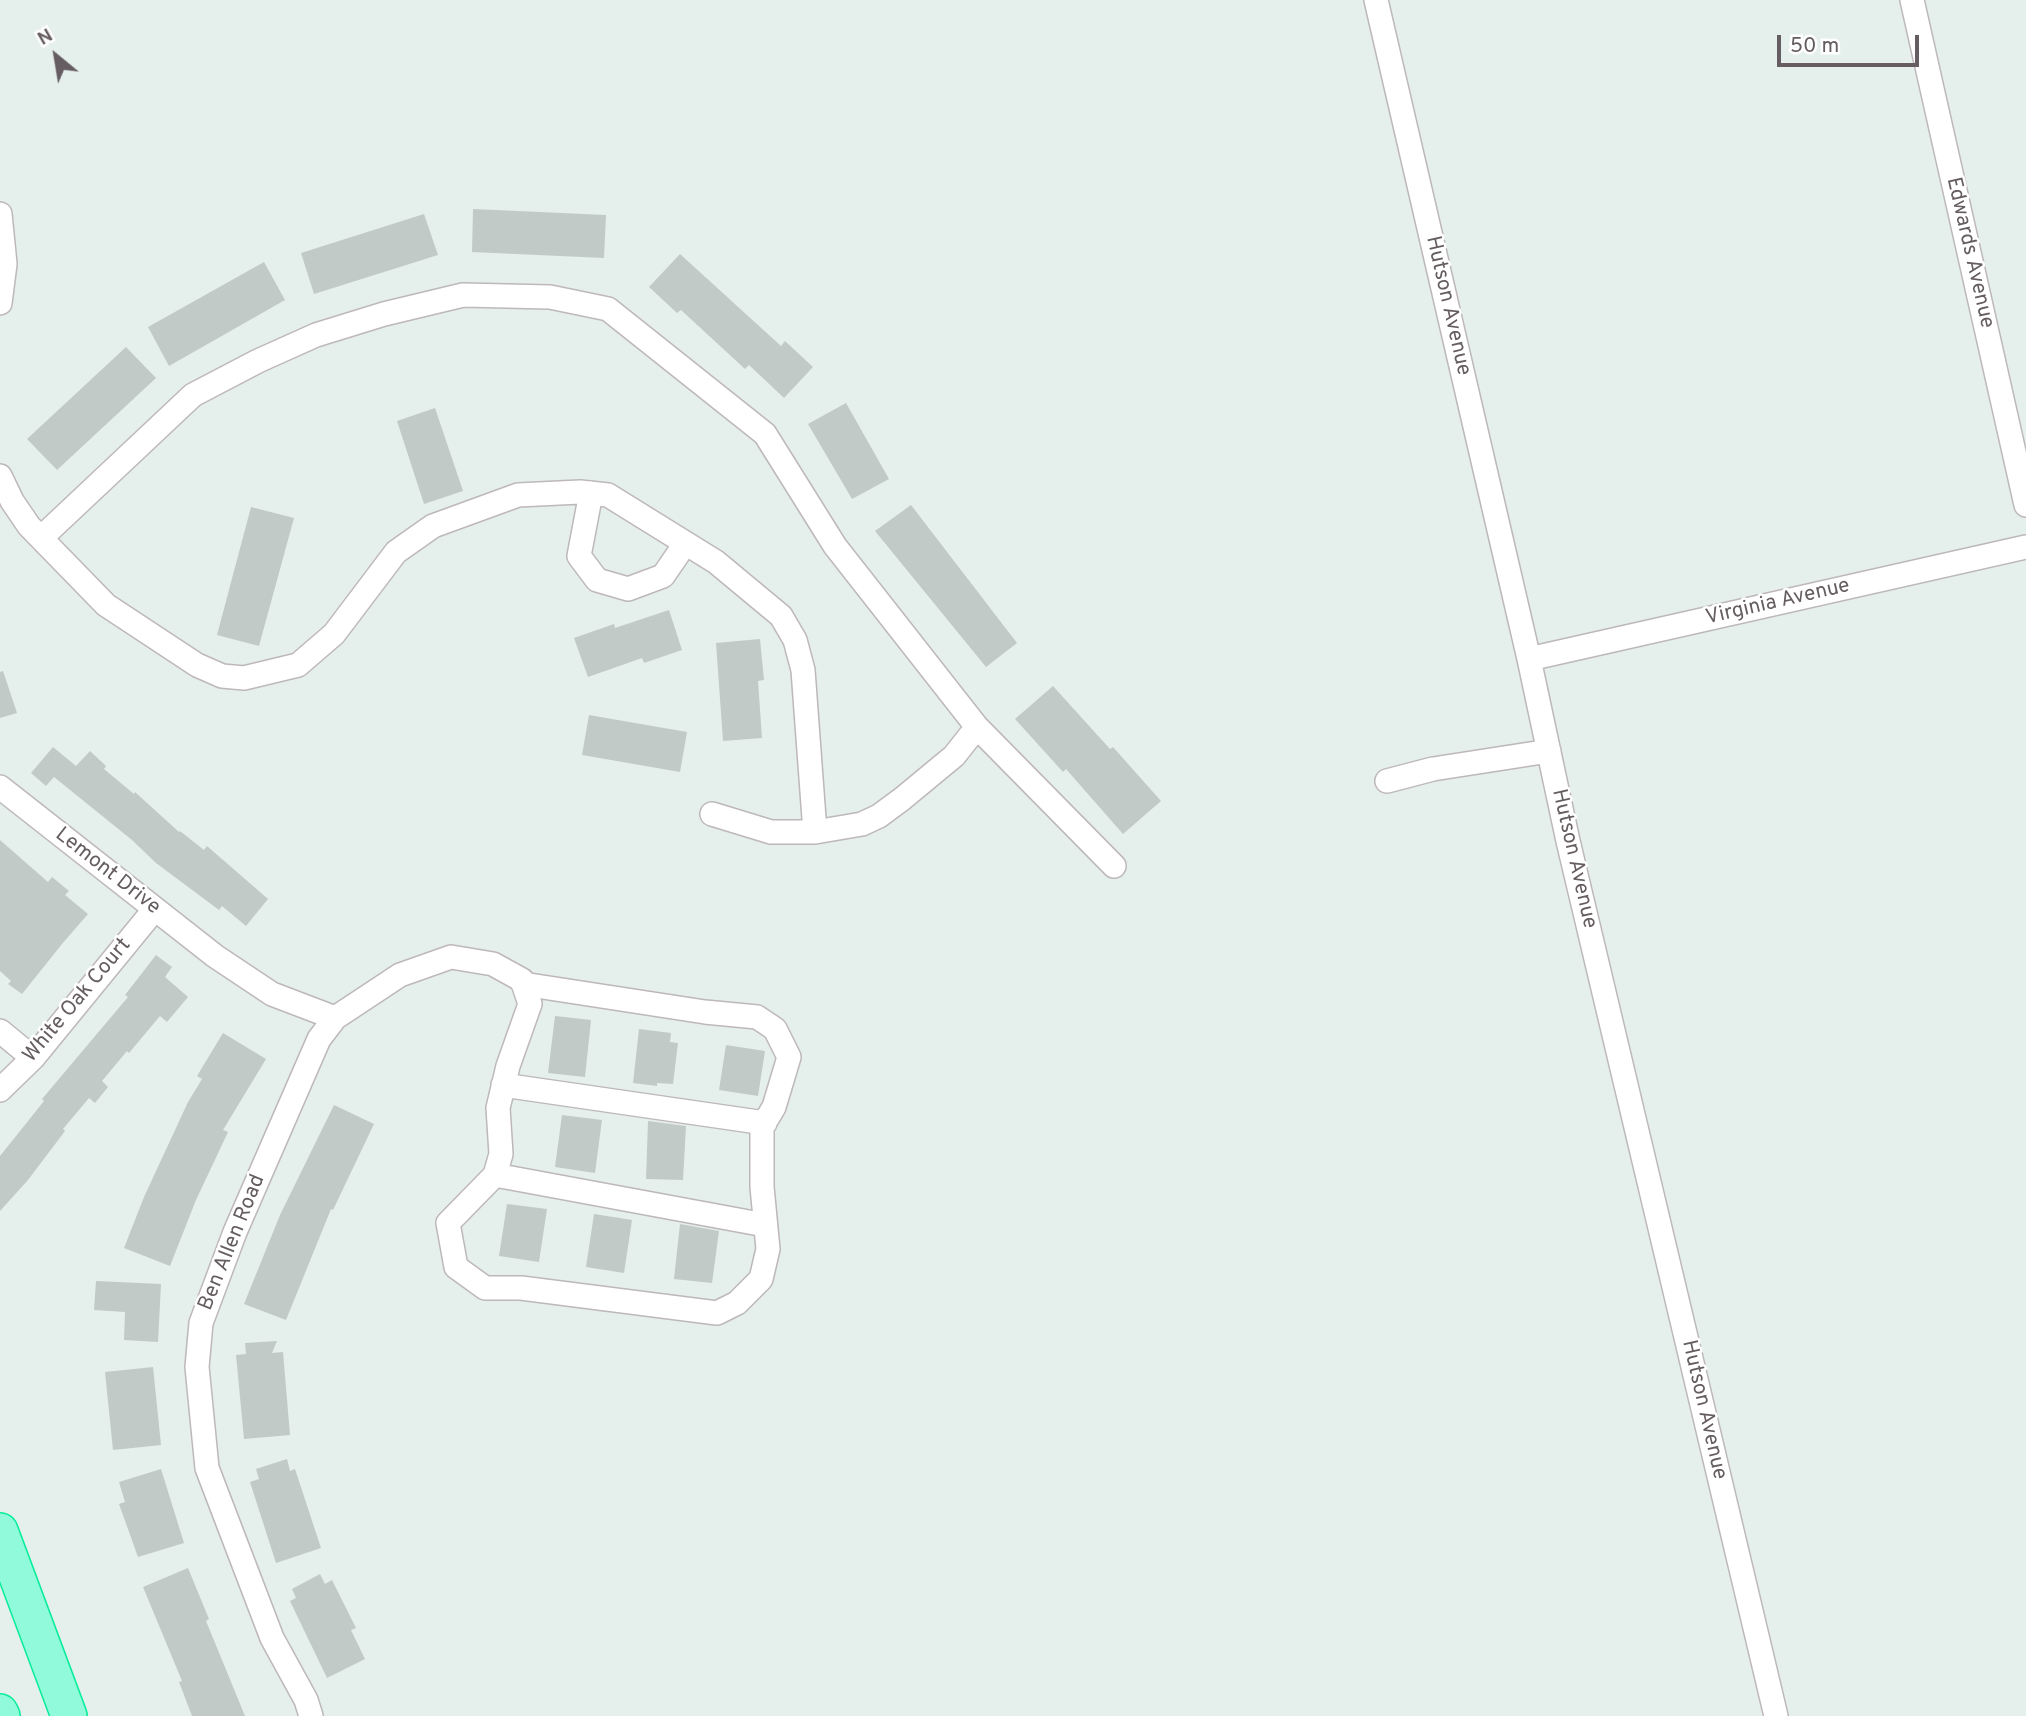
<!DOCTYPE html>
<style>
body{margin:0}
#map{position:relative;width:2026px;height:1716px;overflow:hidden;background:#e5efec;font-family:Overpass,sans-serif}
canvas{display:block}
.north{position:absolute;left:21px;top:21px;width:70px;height:70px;-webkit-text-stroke:5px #fff;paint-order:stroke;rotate:330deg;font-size:19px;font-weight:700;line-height:28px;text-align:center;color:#655d61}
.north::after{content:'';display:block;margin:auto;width:24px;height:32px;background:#655d61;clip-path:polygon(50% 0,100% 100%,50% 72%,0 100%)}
.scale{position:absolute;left:1777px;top:35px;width:142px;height:32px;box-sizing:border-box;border:4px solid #655d61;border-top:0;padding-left:9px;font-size:21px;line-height:24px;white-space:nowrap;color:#655d61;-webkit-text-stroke:5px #fff;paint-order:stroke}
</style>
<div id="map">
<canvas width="2026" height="1716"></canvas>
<div class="north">N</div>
<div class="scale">50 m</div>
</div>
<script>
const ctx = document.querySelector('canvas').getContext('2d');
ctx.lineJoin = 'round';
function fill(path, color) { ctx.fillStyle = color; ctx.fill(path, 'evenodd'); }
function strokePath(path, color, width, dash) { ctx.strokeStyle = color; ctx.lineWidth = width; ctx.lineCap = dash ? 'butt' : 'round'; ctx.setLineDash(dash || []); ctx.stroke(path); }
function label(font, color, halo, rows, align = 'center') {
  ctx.font = font + ' Overpass,sans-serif'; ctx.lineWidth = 5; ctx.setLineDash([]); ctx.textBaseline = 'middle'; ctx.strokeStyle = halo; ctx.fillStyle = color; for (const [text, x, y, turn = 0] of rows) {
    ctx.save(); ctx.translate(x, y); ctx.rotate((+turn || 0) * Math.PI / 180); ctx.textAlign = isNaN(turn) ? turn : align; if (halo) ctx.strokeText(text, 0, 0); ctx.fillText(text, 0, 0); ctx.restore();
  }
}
fill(new Path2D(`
 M473,209l133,6 -2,43 -132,-6z
 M424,214l14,41 -124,39 -13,-41z
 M680,254l101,92 4,-5 28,26 -29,31 -35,-33 -4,4 -64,-59 -4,3 -28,-26z
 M264,262l21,38 -116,66 -21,-39z
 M126,347l30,31 -99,92 -30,-31z
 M846,403l43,76 -37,20 -44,-75z
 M435,408l28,83 -39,13 -27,-83z
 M911,505l106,138 -31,24 -111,-136z
 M251,507l43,11 -35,128 -42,-11z
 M669,610l13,40 -38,13 -2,-5 -54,19 -14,-39 40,-14 1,4z
 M760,639l4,41 -6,1 4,57 -39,3 -7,-98z
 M3,671l14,42 -17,5v-46z
 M1053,686l57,63 3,-2 48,54 -38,33 -57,-65 -3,3 -48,-53z
 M589,715l98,17 -7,40 -98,-17z
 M53,747l23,19 14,-15 16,15 -2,3 30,25 1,-2 44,40 1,-1 24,19 3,-4 61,53 -22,27 -24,-20 -3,4 -63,-47 -24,-23 -78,-63 -8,9 -15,-13z
 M0,840l48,42 4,-5 17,14 -4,4 23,19 -26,30 -40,50 -14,-10 3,-3 -11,-10z
 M156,955l16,12 -7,10 23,20 -21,25 -7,-6 -31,37 -2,-2 -25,30 6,6 -13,16 -6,-5 -26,31 2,2 -37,49 -28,31v-55l44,-55 -2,-2 86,-102 -3,-2z
 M555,1016l36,4 -6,57 -37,-4z
 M639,1029l32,4 -1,9 8,1 -5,41 -16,-1v3l-24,-3z
 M223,1033l43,26 -43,71 5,2 -32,68 -26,66 -46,-18 20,-51 44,-95 14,-23 -5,-3z
 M726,1045l39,6 -7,45 -39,-6z
 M334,1105l40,19 -41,86 -2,-1 -45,111 -42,-16 36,-89z
 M562,1115l40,5 -7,53 -40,-6z
 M648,1121l38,5 -3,54 -37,-1z
 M507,1204l40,5 -8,53 -40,-6z
 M594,1214l38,6 -8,53 -38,-6z
 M680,1224l39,7 -7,52 -38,-4z
 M96,1281l65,3 -3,58 -34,-2 1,-28 -31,-2z
 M277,1341l-5,12 11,-1 7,83 -46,4 -8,-84 10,-1 -1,-11z
 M153,1367l8,78 -48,5 -8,-78z
 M287,1459l3,12 5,-2 26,79 -45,15 -26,-81 9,-3 -3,-10z
 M161,1469l23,74 -46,14 -19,-53 6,-2 -6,-20z
 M188,1568l21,51 -3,2 39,95h-53l-13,-34 3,-1 -39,-94z
 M320,1574l5,10 7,-4 24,48 -5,2 14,29 -38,19 -37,-77 6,-3 -4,-9z`), '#c1cac7');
const minor = new Path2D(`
 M1376,0l153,659 39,182 208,875
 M1912,0l114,505
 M0,214l5,50 -5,39
 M0,476l12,25 17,25 77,79 91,60 25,11 22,2 54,-13 36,-31 62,-82 37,-26 85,-31 62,-3 28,3 108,67 65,54 14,24 8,30 12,162
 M591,493l-12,63 18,24 31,9 35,-13 22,-32
 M41,538l152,-143 65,-34 58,-26 68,-21 79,-19 87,2 58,12 157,125 70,112 142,181 137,139
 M1529,659l497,-112
 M1387,781l46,-12 116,-18
 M0,787l215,169 57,38 63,24
 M712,814l59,18h44l47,-8 17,-8 23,-17 52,-43 23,-29
 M0,1031l33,27
 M503,1085l262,38
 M0,1090l33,-32 121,-148
 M495,1175l270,50
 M311,1716l-5,-16 -34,-62 -65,-170 -10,-101 4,-44 34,-91 84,-193 16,-21 65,-43 51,-18 42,7 29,16 8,24 -22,62 -10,42 3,46 -6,21 -47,48 8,44 29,21h36l196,25 20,-10 24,-24 7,-30 -6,-62v-60l12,-20 15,-50 -14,-28 -18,-12 -52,-5 -182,-28`);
const highway = new Path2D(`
 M0,1531l69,185
 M0,1712l2,4`);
strokePath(minor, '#beb7bb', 26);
strokePath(highway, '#06ed99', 38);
strokePath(minor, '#fff', 23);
strokePath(highway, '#91fada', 35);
label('21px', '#655d61', '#fff', [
 ["Edwards Avenue",1969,253,77],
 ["Hutson Avenue",1447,306,77],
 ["Virginia Avenue",1778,603,-13],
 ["Hutson Avenue",1573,859,77],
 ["Lemont Drive",107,872,38],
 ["White Oak Court",78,1001,-50],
 ["Ben Allen Road",233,1243,-68],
 ["Hutson Avenue",1703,1410,77]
]);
</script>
